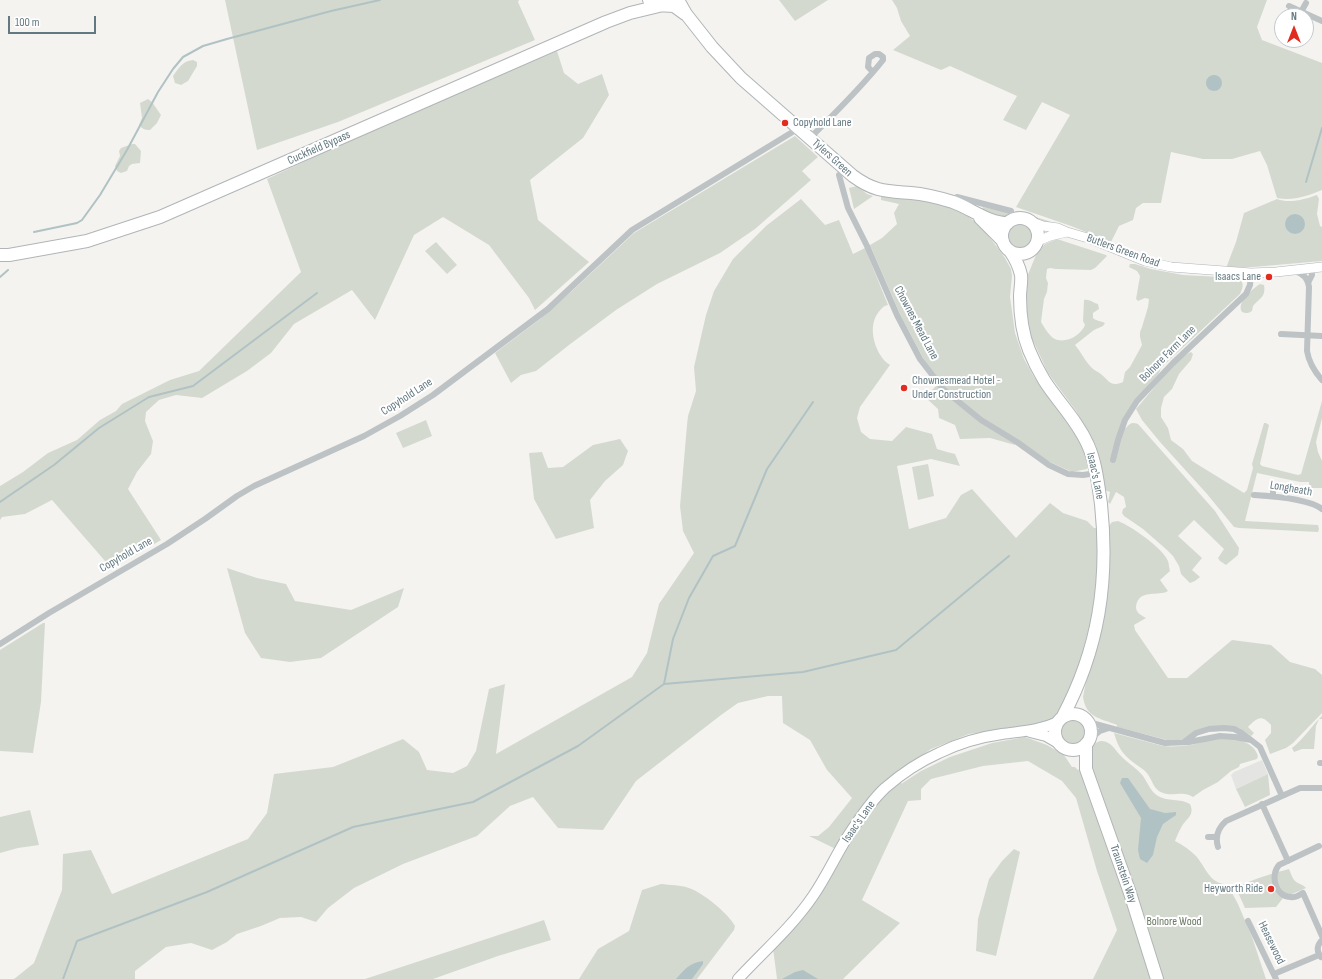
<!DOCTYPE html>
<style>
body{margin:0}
#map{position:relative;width:1322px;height:979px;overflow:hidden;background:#f4f3f0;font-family:"Sofia Sans Condensed",sans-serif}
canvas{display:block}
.north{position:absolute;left:1274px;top:8px;width:40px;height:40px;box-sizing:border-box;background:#fff;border:1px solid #c1c9cd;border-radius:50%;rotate:0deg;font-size:11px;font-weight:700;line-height:16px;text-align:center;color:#637981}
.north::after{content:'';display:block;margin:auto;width:14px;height:18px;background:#e32c20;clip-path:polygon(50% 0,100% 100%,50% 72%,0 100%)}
.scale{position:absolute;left:8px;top:16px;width:88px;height:18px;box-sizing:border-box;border:2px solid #637981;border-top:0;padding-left:5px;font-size:12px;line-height:14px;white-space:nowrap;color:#637981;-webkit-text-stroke:3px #fff;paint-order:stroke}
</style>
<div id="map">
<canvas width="1322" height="979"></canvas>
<div class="north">N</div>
<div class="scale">100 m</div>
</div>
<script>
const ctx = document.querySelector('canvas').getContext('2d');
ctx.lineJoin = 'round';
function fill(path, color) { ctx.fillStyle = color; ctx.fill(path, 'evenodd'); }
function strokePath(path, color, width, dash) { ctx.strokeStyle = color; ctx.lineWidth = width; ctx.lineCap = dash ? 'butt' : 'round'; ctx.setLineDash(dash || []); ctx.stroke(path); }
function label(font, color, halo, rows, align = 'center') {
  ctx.font = font + ' "Sofia Sans Condensed",sans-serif'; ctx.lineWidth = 4; ctx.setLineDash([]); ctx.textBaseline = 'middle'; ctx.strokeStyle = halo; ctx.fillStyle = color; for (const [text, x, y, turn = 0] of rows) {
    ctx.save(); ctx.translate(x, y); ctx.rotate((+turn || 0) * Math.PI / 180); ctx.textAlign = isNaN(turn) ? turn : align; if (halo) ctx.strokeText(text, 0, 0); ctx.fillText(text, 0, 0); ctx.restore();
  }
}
fill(new Path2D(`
 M1262,760l6,14 -32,15 -5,-14 3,-3z`), '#e4e5e3');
fill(new Path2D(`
 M225,0h294l-1,2 17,38 -197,82 -81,28z
 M779,0h49l-33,21z
 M892,0h375l-10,27 5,13 60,23v127c-15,6 -28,11 -45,8l-10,-33 -7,-14 -28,8h-29l-32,-7 -10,51h-18l-7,5 -3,12 -14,6 -8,16 -40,-16 -55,-19 54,-92 -28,-13 -16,28 -23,-10 14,-24 -67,-30 -9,4 -48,-20 17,-14 -9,-15 -4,-13z
 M557,51l7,22 14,11 24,-10 7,21 -26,43 -53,42 8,40 51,42 -54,48 -6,-12 -40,-53 -46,-28 -29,18 -39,85 -23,-30 -58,34 -23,29 -24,18 -45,27 -26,-3 -17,5 -13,12 -1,9 8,20 -2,13 -14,18 -9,17 33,51 -49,29 -60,-69 -27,14 -23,3 -2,3v-34l23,-14 25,-19 29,-13 23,-20 16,-9 6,-7 48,-24 29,-9 102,-99 -34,-93 81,-38z
 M193,60l4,2v4l-9,15 -7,4 -6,-2 -2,-7c6,-8 9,-15 20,-16z
 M148,99l4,3 9,13 -4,8 -7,7c-5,0 -8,-1 -11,-5l3,-7 -2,-15z
 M795,136l23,21 -16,14 9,9 -56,49 -35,24 -63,31 -41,26 -47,35 -33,26 -15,4 -10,8 -16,-30 45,-34 32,-28 62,-58z
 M132,144h3l6,7 -1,12 -8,1 -3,2 -2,5 -6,2 -4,-2 -2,-5 5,-10 -1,-5 2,-3z
 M857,186l10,8 6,2 -19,13 -5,-21z
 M1317,195l2,4 -2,15 3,12 2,1v34l-69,6 -27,1 10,-26 8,-29 33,-14c13,5 28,0 40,-4z
 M881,196l34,1 41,12 14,9 12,10 12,15 11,15 6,11 1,7 -2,21 2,14 3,22 9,26 10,18 18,24 19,22 12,24 7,18 -3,4 -15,3 -24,-11 -31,-22 -2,6 -25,-7 -30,1 -5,-14 -16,-7 -1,-9 -13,-12 15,-15 -17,-24 -23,-44 -30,-69 12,-7 15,-14 -3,-11 5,-9 -18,-4z
 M801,199l24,26 14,-5 14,34 12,-6 23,57c-5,1 -7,4 -10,8 -9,12 -5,31 3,43 2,4 6,7 9,9l-30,42 -3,11 4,14 9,7 22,2 14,-14 26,7 5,15 10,3 8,2 5,12 -29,-7 -34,7 12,63 37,-11 15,-23 11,-6 44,49 34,-35 13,10 24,8 7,7h3l1,38 -1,20 -5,29 -11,44 -20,51 -13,13 -79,11 -38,15 -25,18 -5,17 20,-13 29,-14 42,-14 33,-6 22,8 17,10 8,12h3l3,3 12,-4c1,-10 -1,-23 11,-25 4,0 6,1 9,3 4,3 7,8 10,11 7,8 17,13 23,21 5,7 7,15 15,20 10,6 22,2 32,8 5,11 -3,14 -8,22 -3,5 -5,10 -7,15 8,4 15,9 21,15 9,10 13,26 28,28l7,7 7,13 14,33 14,42h-173l24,-49 -20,-59 -21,-73 -14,-17 -34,-20 -45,5 -52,13 -10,10v11l-13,1 -46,99 38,23 -57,56h-66l-4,-31 43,-49 28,-46 -35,-17h9l11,-9 23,-29 -25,-28 -17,-30 -27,-17 -1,-27h-14l-30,7 -17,12 -85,66 -33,49 -45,-2 -25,-31 -23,9 -33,30 -74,28 -49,24 -26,20 -12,14 -15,-5 -21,1 -19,8 -24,8 -10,8 -15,8 -21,-7 -25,4 -31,24v8h-121l20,-16 28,-73 1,-36 28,-4 21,44 136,-55 19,-26 7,-39 59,-7 70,-28 16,13 8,18 26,3 14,-7 9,-15 13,-62 16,-5 -9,70 136,-77 15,-24 12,-49 35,-51 -11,-22 -3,-25 7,-81 1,-9 8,-25 -2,-24 12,-52 8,-24 19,-32 33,-33z
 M983,207l29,6 5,-2 44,14 -16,-3 -24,-8h-5l-15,5 -19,-9z
 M1007 237a13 13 0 1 1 26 0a13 13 0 1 1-26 0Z
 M1057,239l49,16 1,1 -12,12 -4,2 -35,-1 -6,-1 -3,1 -1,9 2,5 -1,9 -3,7 -3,23c3,5 9,15 14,17 11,5 26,-4 30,-14l-2,-4 1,-21c6,-1 9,3 14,4l1,5 -6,4v5c3,3 8,3 12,5l-2,3 -9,4 -19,15c6,7 10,16 17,23 3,3 7,4 10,7 8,7 9,12 21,7l2,-10 5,-5 12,-22 -2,-8v-5l2,-5 6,-20 1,-8 -4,-1 -7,3 -2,-2 4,-23 -3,-5 -8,-4 1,-3h5l16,5 32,6 57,3c4,6 3,10 0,16l-79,74 -2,5 -23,27 -15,26 5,2c4,-5 6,-6 12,-4l77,87 24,37 -1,7 -12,10 -6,-4 -2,-3 6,-9 -30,-29 -16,16 24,22 -10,12 8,7 -5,4 -5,2 -9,-9 -2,-8 -6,-10 -6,-6 -24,-21 -19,-13 -2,-3 1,-4 3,-2 -2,-10 -8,-5 -6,12 -2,-2 2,-10 -5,-2 -9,-44 -20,-35 -28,-38 -18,-39 -4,-28 1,-29 9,-22 9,-11z
 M436,242l21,23 -10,9 -22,-23z
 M1260,284l4,1c2,12 -4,13 -11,21l-1,5c-3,2 -6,3 -10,1 -6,-9 10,-23 18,-28z
 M1191,352l2,2 -2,6 -12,14 -7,15 -8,8 -3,11v9l7,11 3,12 12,9 9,12 52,32 3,-3 6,-22 -1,-4 12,-41h2l3,2 -9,39 2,2 36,9 3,-1 21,-73v17l-6,24 2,10 4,9v27h-13v-6h-9l-43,-9 -12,48 73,4 1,4 -1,3 -79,-4 -5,-1 -27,-33 -47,-52 -18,-22 -6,-11c12,-13 41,-52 55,-57z
 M426,420l6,16 -29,12 -7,-15z
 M620,439l8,12 -5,14 -18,16 -15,19 4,28 -38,11 -22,-40 -5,-46 13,-1 6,16 15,-1 30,-22z
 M928,464l6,32 -16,4 -6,-33z
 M1118,521c13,5 45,27 50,40 1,3 1,7 2,10l-10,9 8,11c-9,6 -30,-3 -32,16 0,6 5,8 10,11l-12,7 1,5 33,48h19l45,-38 39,5 19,17 25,7 7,6v38l-29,30 -7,5 -16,6 -5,-14 6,-7v-8c-10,-11 -14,-7 -23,2l6,6 -3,3 -7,-5 -5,-3 -45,3 -11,8 -16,1 -50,-13v-2c-17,-7 -31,-7 -34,-28 4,-25 15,-48 20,-72 6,-33 6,-66 6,-99l3,-4z
 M227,568l30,10 29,6 9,17 56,9 53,-22 -6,19 -77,51 -31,4 -29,-4 -16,-25z
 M43,623h2l-4,79 -8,51 -33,-2v-101z
 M1322,716v3h-3l-3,7 -2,23h-12l-8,3 -2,-4c12,-9 19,-22 30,-32z
 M1059 732a14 14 0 1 1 28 0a14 14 0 1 1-28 0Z
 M1114,733l49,13c9,1 19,0 28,-1 6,-1 12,-4 18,-5 16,-3 43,-3 49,16l-1,3 -17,5 -1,3 -8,4 -13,11 -15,8 -10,7c-10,-7 -19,0 -30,-4 -10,-3 -10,-13 -17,-21 -3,-3 -8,-6 -12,-9 -12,-9 -16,-16 -20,-30z
 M1268,774l2,21 -25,12 -9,-18z
 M30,810l9,35 -21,3 -18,5v-36z
 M1014,849l6,3 -24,104 -20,-5 2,-32 11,-40 13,-18z
 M1289,869c2,4 3,9 6,12 3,3 8,3 11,7l-23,10 -7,9 -31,1 -9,-20c14,-8 37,-15 53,-19z
 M661,884c9,1 20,1 28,4 13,4 40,26 46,38l-1,4 -37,49h-118l19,-30 31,-18 13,-41z
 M544,920l7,20 -53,16 -65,23h-68z`), '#d4d9cf');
fill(new Path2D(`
 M1206 83a8 8 0 1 1 16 0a8 8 0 1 1-16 0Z
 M1285 224a10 10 0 1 1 20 0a10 10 0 1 1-20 0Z
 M1122,778h6l22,31 15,4 11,-1v3l-13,9 -6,13 -4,18 -6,8 -7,-4 -2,-9 3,-32 -21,-35z
 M703,961v3l-11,15h-16c9,-10 13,-16 27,-18z
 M803,970l15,9h-36l13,-7z`), '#b1c2c4');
strokePath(new Path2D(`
 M1306,182l16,-54
 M34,232l43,-9 5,-3 18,-25 27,-45 31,-58 15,-23 10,-12 20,-11 24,-7 104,-28 49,-11
 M0,277l8,-7
 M0,502l54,-37 45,-37 50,-31 44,-11 124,-93
 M664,684l9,-45 16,-41 24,-42 22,-10 32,-77 46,-67
 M63,979l14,-38 130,-49 146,-65 120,-25 105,-56 86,-62 139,-12 93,-22 113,-94`), '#b1c2c4', 2);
const secondary = new Path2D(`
 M1032,222l11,4 15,2 9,4 24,7 54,22 26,6 80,6 25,-1 46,-5
 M1038,241l12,-5 17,-4`);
const primary = new Path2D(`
 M1030,732l16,4 14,8
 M738,979c25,-27 54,-52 75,-83 13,-19 23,-41 35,-60 11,-17 23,-35 37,-48 15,-13 36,-27 54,-35 20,-10 41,-16 63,-19 21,-3 36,-3 56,-12`);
const highway = new Path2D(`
 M649,0l6,5 19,1 11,8
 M678,0l8,14 26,33 29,31 112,98c22,16 33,15 58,17 14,1 29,5 42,9 19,7 35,21 55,21
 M980,218l23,23
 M1002 236a18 18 0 1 1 36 0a18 18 0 1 1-36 0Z
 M1010,251c5,7 9,15 11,24 1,6 -1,15 -1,21 0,18 2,37 9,54 4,10 9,20 15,30 14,22 33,40 44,65 8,18 10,39 13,59 8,77 -2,145 -39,214
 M0,255h9l78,-14 73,-24 446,-195 24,-9 29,-7
 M1055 732a18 18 0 1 1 36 0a18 18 0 1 1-36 0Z
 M1086,744v25l44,124 27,86`);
strokePath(secondary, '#afb6b9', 10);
strokePath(primary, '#aeb4b7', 12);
strokePath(highway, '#b0b5b7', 14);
strokePath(new Path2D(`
 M1289,6l33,15
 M1301,12l5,-9
 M810,138c25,-25 51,-50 73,-78v-3l-4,-3h-4l-6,4 -1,9 5,5
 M839,175l9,33 19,38 30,69 23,44 23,30 38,31 36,22 32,23 19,9 15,1 14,-2
 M957,197l54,14
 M1294,271c9,2 14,8 15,16l-2,64c2,12 7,20 15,29
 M1308,283l4,-8 -1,-7
 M1281,334l41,2
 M1113,460l5,-20 7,-20 12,-19 36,-38 73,-69 4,-9 1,-12
 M1273,485v11
 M1254,495c17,1 55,4 68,14
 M0,644l49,-31 118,-69 38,-25 32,-23 17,-10 110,-50 36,-20 33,-21 115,-86 84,-79 167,-102
 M1088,722l77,21 24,-1 31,-6 15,1 16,3
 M1090,739l10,-8 9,-3
 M1184,742l12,-9 13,-4 15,-1 10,1 8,4 18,14 22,49
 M1320,763h2
 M1262,804l26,57
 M1208,837h8
 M1319,846l-40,19c-9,10 -4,32 12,32 4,1 8,-2 12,-4l19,43
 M1218,847c-3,-10 0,-19 8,-26l74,-33h22
 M1248,921l28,58
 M1321,957c-5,-6 -4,-12 1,-17
 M1274,974l45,-19`), '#bdc2c4', 6);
strokePath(secondary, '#fff', 9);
strokePath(primary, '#fff', 10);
strokePath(highway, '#fff', 12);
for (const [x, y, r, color] of [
 [785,123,4,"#e32c20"],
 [1269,277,4,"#e32c20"],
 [904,388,4,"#e32c20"],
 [1271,889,4,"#e32c20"]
]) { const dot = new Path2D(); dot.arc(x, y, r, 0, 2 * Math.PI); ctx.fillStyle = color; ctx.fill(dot); strokePath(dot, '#fff', 1.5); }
label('12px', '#637981', '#fff', [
 ["Copyhold Lane",793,123],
 ["Isaacs Lane",1261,277,"right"],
 ["Chownesmead Hotel -",912,381],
 ["Under Construction",912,395],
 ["Heyworth Ride",1263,889,"right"]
], 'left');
label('12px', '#637981', '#fff', [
 ["Cuckfield Bypass",319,148,-24],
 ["Tylers Green",832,158,42],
 ["Butlers Green Road",1123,251,20],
 ["Chownes Mead Lane",916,323,62],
 ["Bolnore Farm Lane",1168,354,-45],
 ["Copyhold Lane",407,397,-33],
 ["Isaac's Lane",1095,476,78],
 ["Longheath",1291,489,10],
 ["Copyhold Lane",126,555,-30],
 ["Isaac's Lane",859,822,-55],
 ["Traunstein Way",1123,874,71],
 ["Heasewood",1271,943,64]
]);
label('12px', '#6a7862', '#fff', [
 ["Bolnore Wood",1174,922]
]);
</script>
